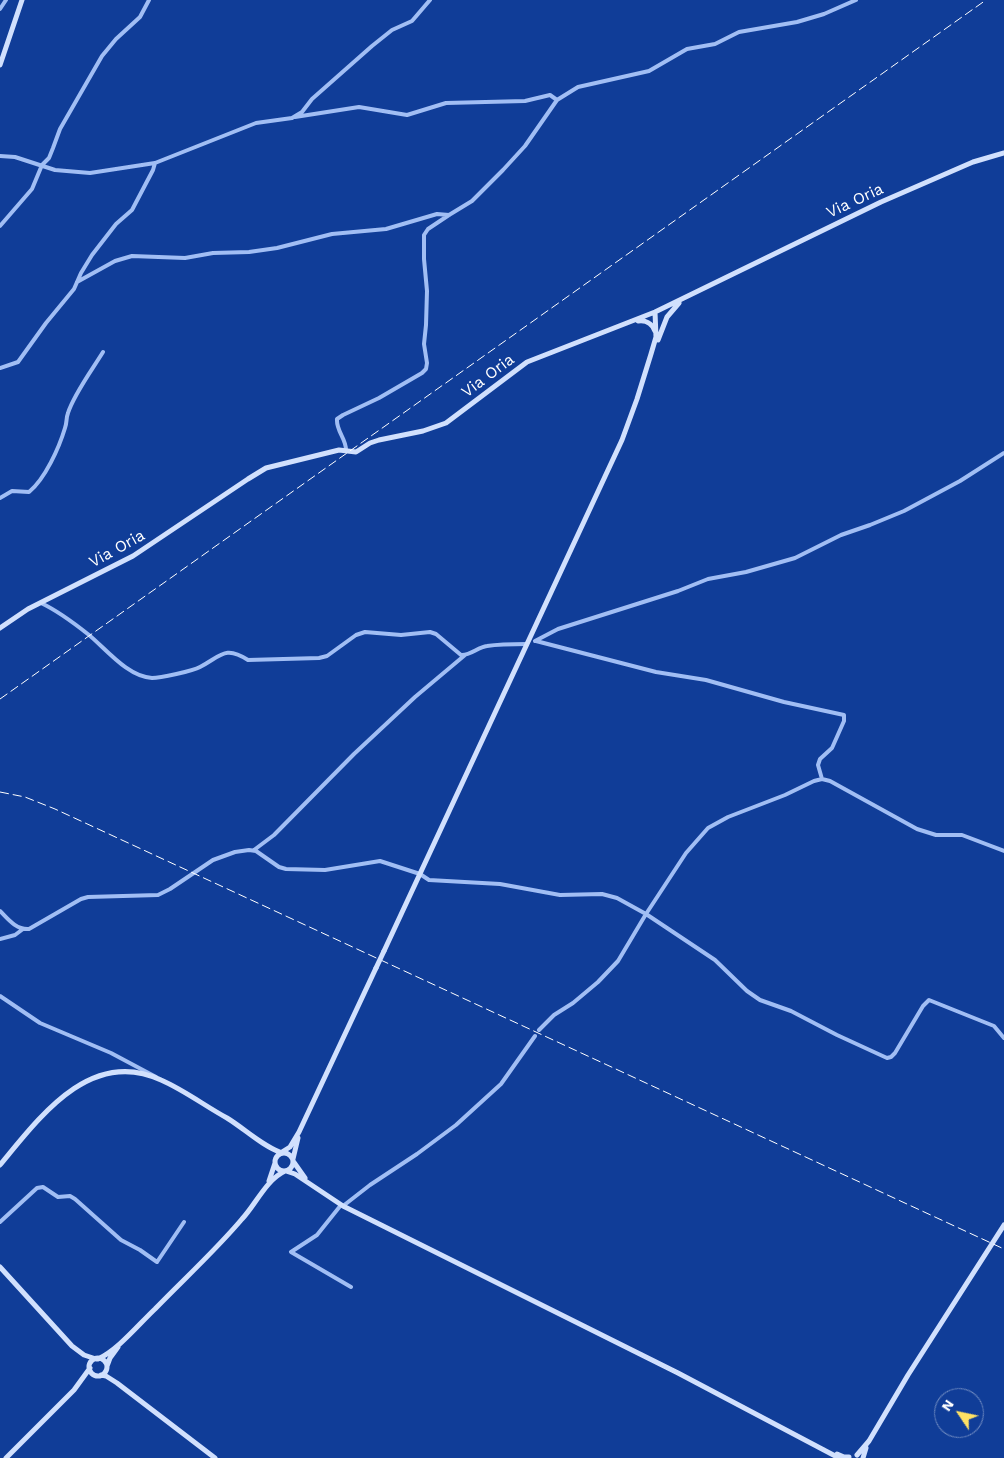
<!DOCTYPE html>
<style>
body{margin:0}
#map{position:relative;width:1004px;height:1458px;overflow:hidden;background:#103d98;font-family:"Work Sans",sans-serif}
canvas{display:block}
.north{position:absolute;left:934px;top:1388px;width:50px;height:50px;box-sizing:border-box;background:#103d98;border:1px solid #708bc1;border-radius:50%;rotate:304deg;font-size:14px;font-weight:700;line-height:20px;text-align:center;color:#fff}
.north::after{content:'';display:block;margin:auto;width:18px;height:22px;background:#ffe264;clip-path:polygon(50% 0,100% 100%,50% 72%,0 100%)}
</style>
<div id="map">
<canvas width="1004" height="1458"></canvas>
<div class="north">N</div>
</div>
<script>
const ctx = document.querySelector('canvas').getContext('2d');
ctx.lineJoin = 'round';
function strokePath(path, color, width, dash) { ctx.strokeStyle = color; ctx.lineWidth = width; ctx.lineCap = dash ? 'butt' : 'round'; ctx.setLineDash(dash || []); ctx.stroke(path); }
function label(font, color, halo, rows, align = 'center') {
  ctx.font = font + ' "Work Sans",sans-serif'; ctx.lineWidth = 4; ctx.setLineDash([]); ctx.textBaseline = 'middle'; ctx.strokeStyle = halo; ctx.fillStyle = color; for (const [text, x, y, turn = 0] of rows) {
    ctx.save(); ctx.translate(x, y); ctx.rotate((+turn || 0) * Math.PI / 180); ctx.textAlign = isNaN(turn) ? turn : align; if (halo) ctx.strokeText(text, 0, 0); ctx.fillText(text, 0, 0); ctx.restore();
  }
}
strokePath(new Path2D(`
 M0,9l6,-9
 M295,117l64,-10 48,8 39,-12 79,-2 25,-6 7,5
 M0,156l15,1 40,13 35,3 65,-10 101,-40 36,-5 10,-6 10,-13 60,-53 20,-16 20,-9 18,-21
 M0,226l32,-37 10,-24 7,-7 4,-10 7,-19 42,-73 14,-17 24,-22 9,-17
 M77,282l38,-21 17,-5 53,2 28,-5 36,-1 28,-4 55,-14 54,-5 51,-15 12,1
 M0,368l18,-6 28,-39 28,-34 7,-16 11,-18 24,-31 16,-14 21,-40 2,-7
 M346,450c0,-12 -10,-19 -9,-31l6,-4 36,-17 43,-25 4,-4 1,-6 -3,-19 2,-19 1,-34 -3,-32v-24l4,-6 21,-14 23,-14 31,-31 22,-24 32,-46 21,-13 71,-16 38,-22 28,-5 24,-12 58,-10 27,-8 32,-14
 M0,498l12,-7 17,1c16,-13 30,-44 36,-64 2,-5 1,-10 3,-15 6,-19 24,-43 35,-61
 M41,603c17,8 33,20 48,32 17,14 39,42 63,43 8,0 41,-7 48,-11 21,-11 25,-22 48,-7l71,-2 8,-2 29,-21 9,-3 36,3 29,-3 6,2 25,21c9,1 17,-8 26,-9 13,-2 27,-2 40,-2
 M535,641l23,-12 120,-38 30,-12 38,-7 49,-14 46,-23 29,-10 34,-14 56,-30 44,-28
 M536,641l120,31 50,8 78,22 60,13v6l-12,27 -12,11 -2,6 4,14
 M254,850l20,-15 80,-81 61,-57 50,-42
 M0,911c8,8 16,19 29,18l52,-30 7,-2 70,-2 12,-6 43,-29 22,-8 14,-2 7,1 23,16 7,2 39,1 55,-9 40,13 9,6 71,4 60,11 42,-1 15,4 29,16 69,46 32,31 13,9 31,11 46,24 50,23 4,-1 4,-4 28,-47 6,-6 65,26 10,12
 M0,939l15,-4 8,-6
 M0,996l40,27 71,30 45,24
 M539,1030l15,-15 19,-12 25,-21 20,-21 28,-47 40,-61 22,-25 20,-11 57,-22 29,-14 8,-2 8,2 87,48 19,6h26l42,16
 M341,1205l-24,30 -26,17 60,35
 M343,1206l27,-21 47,-31 39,-29 45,-41 34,-48
 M0,1222l37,-34 6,-1 15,10 12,-1 5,3 46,41 19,10 17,12 27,-40`), '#a1bef4', 4);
strokePath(new Path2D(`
 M0,65l22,-65
 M638,321c7,-1 14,2 17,10
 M658,340l9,-23 12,-14
 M0,628l28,-19 105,-53 115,-77 18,-11 73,-18 17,2 14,-9 9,-3 44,-9 23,-8 81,-61 128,-50 226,-110 92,-40 31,-9
 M384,951l238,-511 15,-41 14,-45 5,-17 -1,-25
 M282,1152l8,-5 9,-15 77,-164
 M275 1162a9 9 0 1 1 18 0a9 9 0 1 1-18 0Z
 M293,1159l5,-21
 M293,1161l12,17
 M0,1165c39,-47 90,-118 161,-85 23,10 44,26 66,38 18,11 35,28 55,35
 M286,1171l9,3 48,32 335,167 161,85
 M269,1181l6,-18
 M0,1267l72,79 12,9 12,4
 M89 1367a9 9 0 1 1 18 0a9 9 0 1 1-18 0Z
 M98,1359c20,-9 41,-35 57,-50 29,-30 60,-58 87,-90 14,-15 24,-39 43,-48
 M107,1366l3,-8 8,-11
 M101,1375l5,1 11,7 98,75
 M837,1454l7,3h5
 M857,1455l12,-14 39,-66 96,-150
 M6,1458l68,-68 16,-22
 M863,1458l3,-10`), '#d1e0fd', 5);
strokePath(new Path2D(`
 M0,699l986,-699
 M0,792l25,5 30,12 949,440`), '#fff', 1, [9, 4]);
strokePath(new Path2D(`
 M376,968l8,-17`), '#d1e0fd', 5);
label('16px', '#fff', '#103d98', [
 ["Via Oria",855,201,-25],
 ["Via Oria",488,376,-37],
 ["Via Oria",117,549,-29]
]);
</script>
